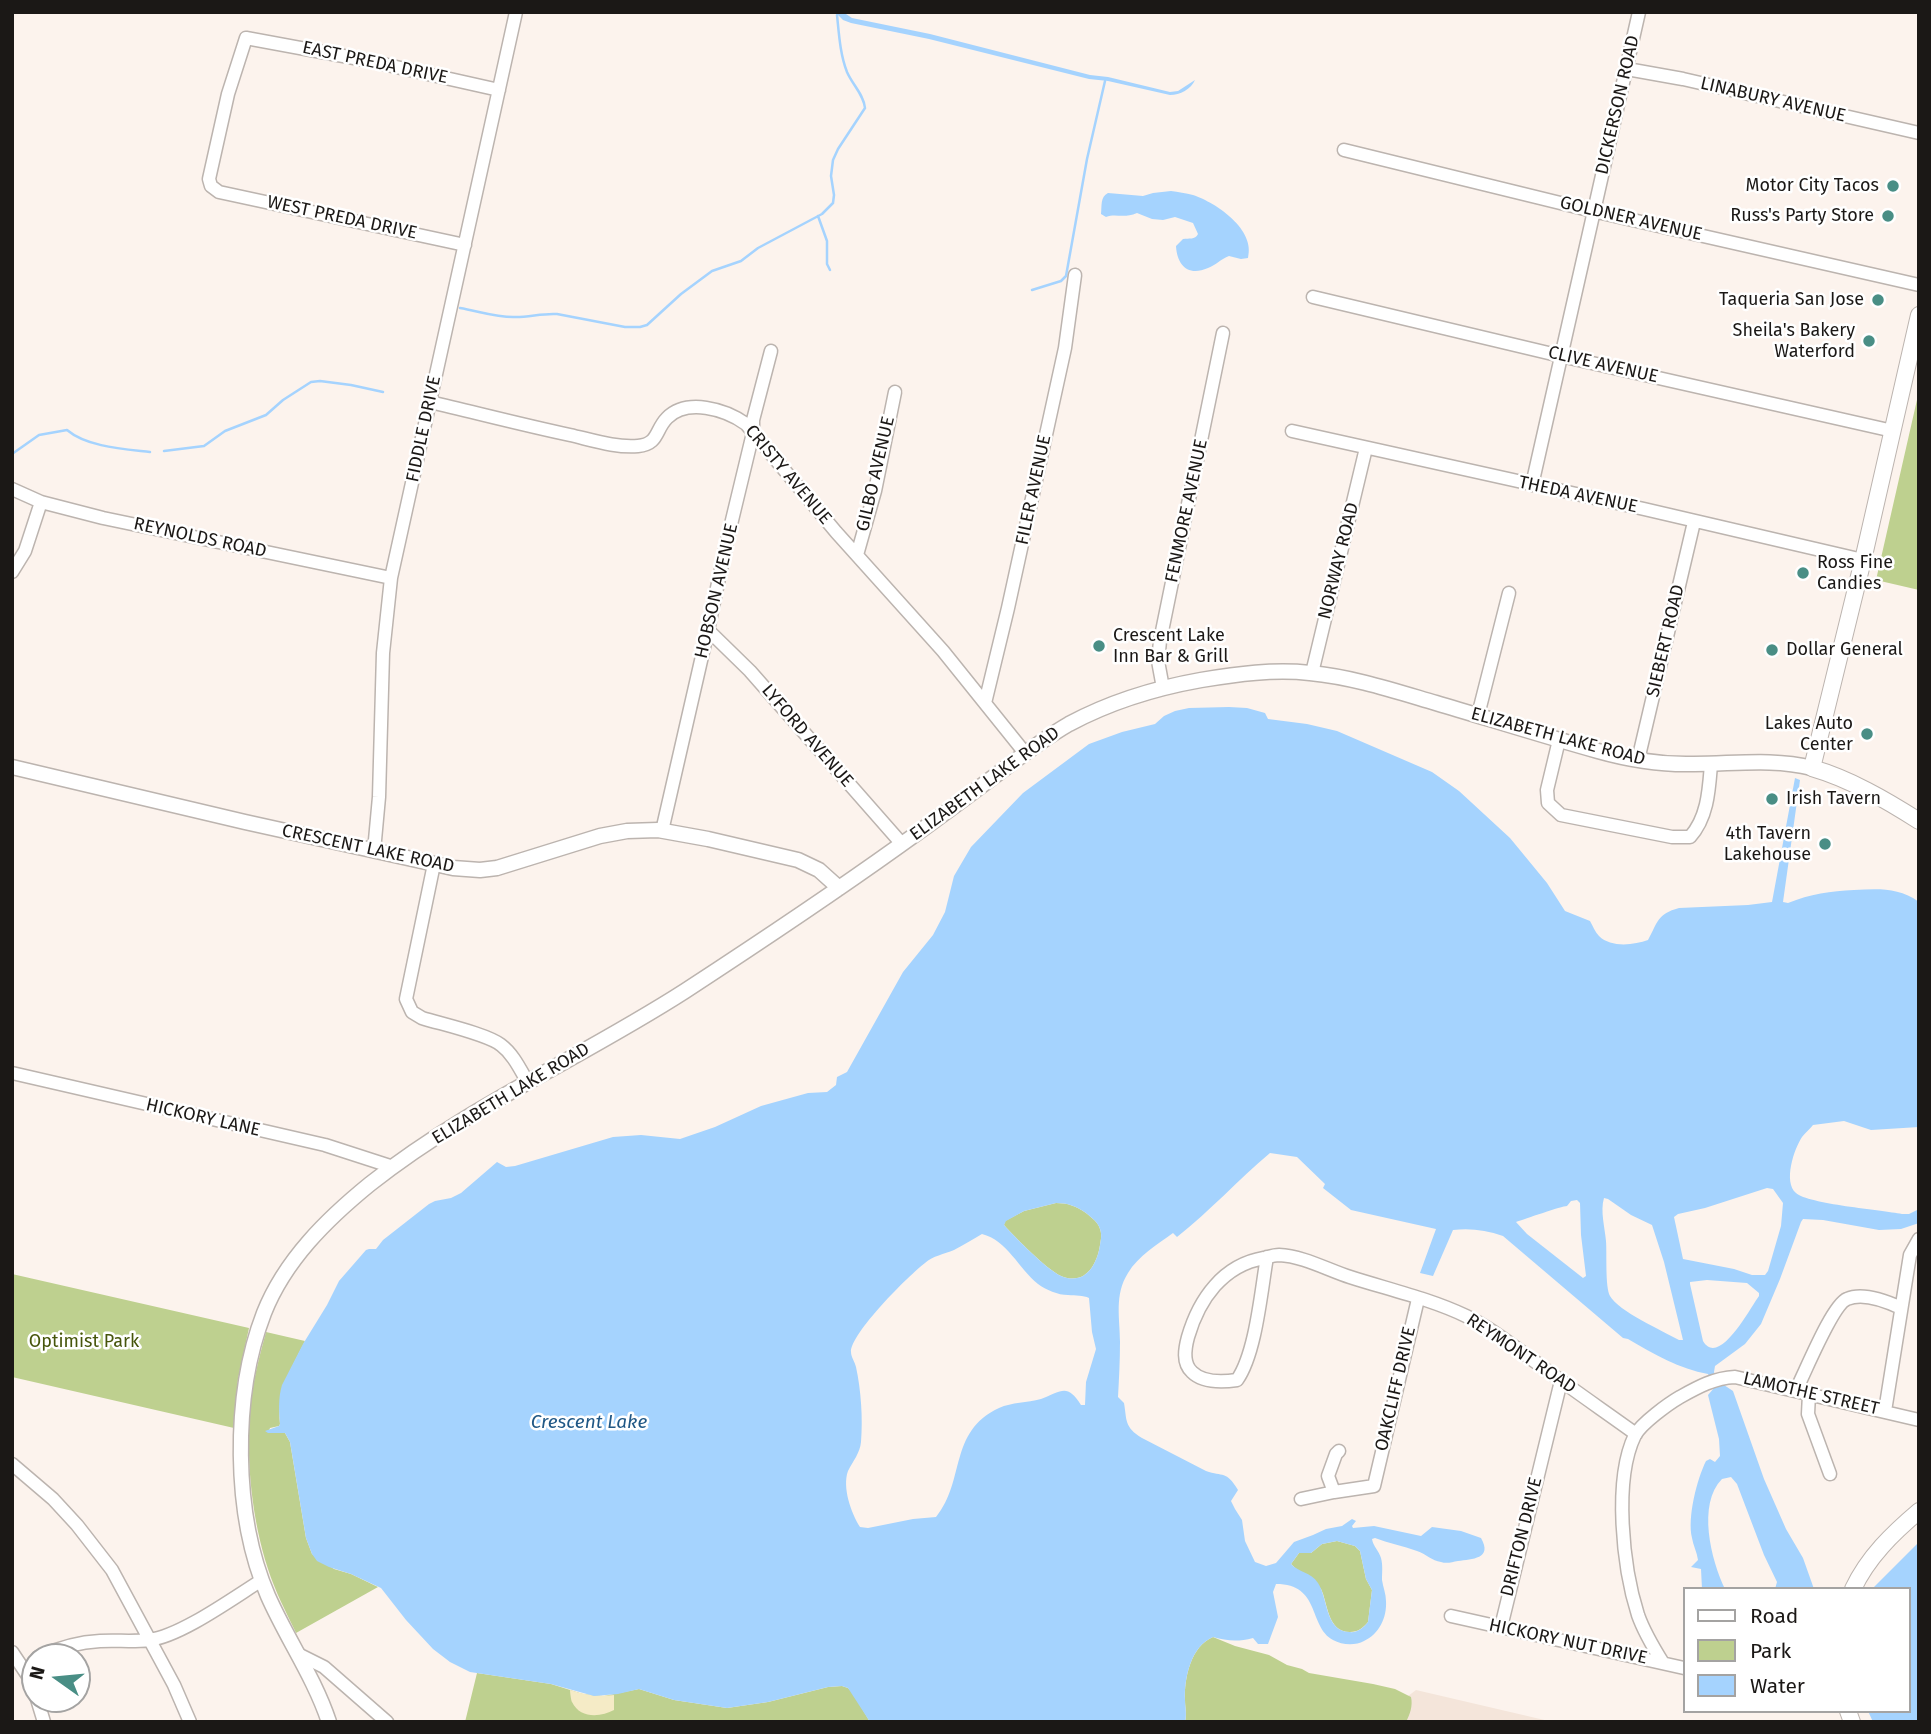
<!DOCTYPE html>
<style>
body{margin:0}
#map{position:relative;width:1931px;height:1734px;overflow:hidden;background:#fcf3ed;font-family:"Fira Sans",sans-serif}
canvas{display:block}
.frame{position:absolute;inset:0;border:14px solid #1b1816;pointer-events:none}
.legend{position:absolute;left:1683px;top:1587px;width:228px;height:126px;box-sizing:border-box;background:#fff;border:2px solid #a4a3a2;margin:0;padding:9px 12px;list-style:none;font-size:21px;color:#1b1816}
.legend li{display:flex;align-items:center;gap:14px;height:35px}
.legend b{width:35px;border:2px solid #a4a3a2}
.north{position:absolute;left:21px;top:1643px;width:70px;height:70px;box-sizing:border-box;background:#fff;border:2px solid #a4a3a2;border-radius:50%;rotate:285deg;font-size:19px;font-weight:700;line-height:28px;text-align:center;color:#1b1816}
.north::after{content:'';display:block;margin:auto;width:24px;height:32px;background:#498e85;clip-path:polygon(50% 0,100% 100%,50% 72%,0 100%)}
</style>
<div id="map">
<canvas width="1931" height="1734"></canvas>
<div class="frame"></div>
<ul class="legend">
<li><b style="height:9px;background:#fff"></b>Road</li>
<li><b style="height:19px;background:#bed08f"></b>Park</li>
<li><b style="height:19px;background:#a5d3fe"></b>Water</li>
</ul>
<div class="north">N</div>
</div>
<script>
const ctx = document.querySelector('canvas').getContext('2d');
ctx.lineJoin = 'round';
function fill(path, color) { ctx.fillStyle = color; ctx.fill(path, 'evenodd'); }
function strokePath(path, color, width, dash) { ctx.strokeStyle = color; ctx.lineWidth = width; ctx.lineCap = dash ? 'butt' : 'round'; ctx.setLineDash(dash || []); ctx.stroke(path); }
function label(font, color, halo, rows, align = 'center') {
  ctx.font = font + ' "Fira Sans",sans-serif'; ctx.lineWidth = 5; ctx.setLineDash([]); ctx.textBaseline = 'middle'; ctx.strokeStyle = halo; ctx.fillStyle = color; for (const [text, x, y, turn = 0] of rows) {
    ctx.save(); ctx.translate(x, y); ctx.rotate((+turn || 0) * Math.PI / 180); ctx.textAlign = isNaN(turn) ? turn : align; if (halo) ctx.strokeText(text, 0, 0); ctx.fillText(text, 0, 0); ctx.restore();
  }
}
fill(new Path2D(`
 M1416,1690l137,32h-179z`), '#f4e5da');
fill(new Path2D(`
 M1919,391v199l-43,-10z
 M1056,1203c12,0 20,3 30,10 6,5 12,9 14,16 2,5 1,11 0,16 -3,20 -15,41 -39,31 -15,-7 -45,-38 -57,-51l1,-4 19,-10z
 M12,1274l237,54 -11,51 -4,49 -222,-51z
 M266,1332l39,9c-15,31 -28,48 -25,83l-1,2 -9,2 -2,5h17l5,9 16,96 6,16 22,15 17,5 27,13 -82,46c-10,-21 -21,-42 -28,-64 -16,-50 -22,-107 -18,-159 2,-26 9,-52 16,-78z
 M1337,1541l18,5 5,5 6,28 6,11 -4,32c-5,6 -10,10 -18,10 -23,0 -22,-29 -29,-43 -5,-8 -23,-17 -30,-25l8,-11h12l11,-9z
 M1213,1637l22,9 34,9 18,10 15,4 7,4 64,11 22,5 16,8c2,9 -1,17 -5,25h-221c2,-8 0,-15 0,-22 -1,-22 6,-54 28,-63z
 M477,1673l74,11 32,10 21,2 35,-7 35,11 53,8 41,-6 60,-15 14,-1 6,2 5,5 17,29h-405z`), '#bed08f');
fill(new Path2D(`
 M570,1690c15,5 29,7 44,5v15c-13,7 -34,9 -42,-8 -1,-1 -2,-11 -2,-12z`), '#f5ebc6');
fill(new Path2D(`
 M835,12h8l9,6 78,16 160,41 18,2 62,15 8,-1 17,-11c-4,9 -15,15 -25,15l-62,-14 -19,-2 -160,-40 -78,-16 -8,-3z
 M1171,191c7,1 15,2 22,4 24,8 63,35 55,63l-7,1 -12,-3c-8,3 -13,9 -21,12 -20,9 -31,-3 -32,-22l7,-7c6,-1 12,1 15,-5l-5,-11 -18,-6 -12,3 -11,-1 -15,-6c-14,6 -21,0 -31,4l-5,-3c1,-8 -1,-17 7,-21l35,3 10,-3z
 M1229,707l18,1 18,5 3,6 39,5 30,7 95,41 27,19 51,47 37,45 18,28 25,10c3,5 5,11 9,15 12,12 35,9 49,4 10,-18 9,-26 31,-32l69,-3 24,-3 23,-124 5,2 -17,122 5,1c22,-9 43,-12 66,-13 24,-1 44,-3 65,12v225l-48,3 -27,-9 -31,4c-3,4 -8,8 -11,12 -8,12 -19,45 -6,56 12,11 86,17 106,21h7l10,-5v14l-18,6 -22,1 -56,-10 -20,-1 -2,3 -21,57 -19,45 -16,20 -30,22 -1,6 5,14 5,-1 9,6 31,88 22,50 17,29 11,31h-39l2,-7 -13,-27 -27,-71 -6,-7 -9,2c-25,25 -11,81 3,110h-23l-1,-20 -10,-2 7,-7c-1,-8 -5,-15 -6,-22 -5,-20 5,-59 14,-77l4,-2 5,3 5,-6 -1,-17 -11,-44 6,-7 -6,-14c-28,-5 -55,-20 -80,-35l-5,-1 -120,-102c-17,-6 -33,-8 -50,-6l-20,46 -13,-3 16,-44 -85,-19 -28,-22 2,-4 -28,-27 -27,-4c-32,27 -60,58 -93,84l-4,-4c-15,11 -35,23 -45,40 -14,22 -8,45 -8,69 0,18 -1,37 -2,55l6,6c3,17 0,24 18,35l64,33c17,6 20,-1 32,19l-7,11 4,8 7,11 3,21 10,21 11,4 10,-3 18,-21 19,-7 13,-6 16,-3 10,-7 4,2 -4,5 1,2 21,-2 47,10 11,-9 29,4 20,7c12,21 -9,21 -23,23 -6,1 -11,3 -17,1 -9,-1 -15,-8 -24,-11 -14,-5 -29,-8 -42,-13l-3,1c1,7 7,12 9,19 2,7 1,15 1,22 1,7 4,14 4,21 1,17 -7,33 -22,40 -9,5 -22,4 -31,-1 -25,-14 -12,-56 -57,-56l-3,8 5,25 -10,27h-10l-5,-6c-15,4 -26,3 -40,-1 -22,9 -29,41 -28,63 0,7 2,14 0,22h-315l-22,-34 -6,-2 -14,1 -60,15 -41,6 -53,-8 -35,-11 -21,5 -24,2 -43,-12 -81,-12 -20,-10 -17,-13 -27,-29 -25,-32 -30,-14 -22,-7 -12,-6 -5,-7 -6,-16 -16,-96 -5,-9h-17l-3,-2 14,-5 1,-2c-1,-13 -2,-26 2,-39l21,-41 24,-39 12,-24 27,-31 3,-1h7l7,-9 46,-36 6,-3 16,-3 10,-5 36,-31 9,5 9,-1 98,-29 28,-2 39,4 35,-12 46,-21 47,-13 19,-1 9,-7 1,-8 10,-5 56,-100 30,-37 12,-23 9,-36 17,-29 52,-54 66,-49 33,-12 33,-8 9,-8 11,-5 14,-3zM1767,1188l6,1 10,14 -2,23 -13,45 -3,4h-13l-18,-6 -51,-10 -9,-42 4,-3 27,-6zM1604,1198l4,1 23,16 21,10 12,37 19,78h-4c-16,-9 -61,-29 -69,-44 -5,-9 -3,-43 -4,-55 -1,-13 -6,-30 -2,-43zM1577,1200l3,3 1,32 5,41 -3,2 -56,-44 -11,-12c9,-3 46,-16 51,-16l4,-5zM1056,1203c12,0 20,3 30,10 6,5 12,9 14,16 2,5 1,11 0,16 -3,20 -15,41 -39,31 -15,-7 -45,-38 -57,-51l2,-4 18,-10zM982,1234c25,6 37,35 56,50 8,6 20,11 30,11 8,1 15,0 21,3l3,34 4,17 -10,33 -1,23h-4c-14,-22 -19,-14 -40,-6 -14,4 -29,3 -42,9 -51,24 -33,72 -63,109l-23,2 -45,9 -8,-1c-9,-14 -18,-40 -12,-56 5,-10 12,-18 13,-29 2,-24 0,-52 -5,-75 -1,-5 -5,-10 -5,-15 -1,-18 58,-77 74,-89 8,-7 19,-9 29,-13 10,-5 19,-11 28,-16zM1707,1280l40,3 12,10v3c-9,12 -40,72 -56,45l-13,-57v-2zM1337,1541l18,5 5,5 6,28 6,11 -4,32c-5,6 -10,11 -19,10 -24,-1 -21,-34 -31,-49 -7,-11 -20,-11 -27,-19l8,-11h12l11,-9z
 M1919,1542v180h-46l-5,-11h40v-122h-36z`), '#a5d3fe');
strokePath(new Path2D(`
 M818,216l9,25v23l3,6
 M1032,290l29,-9 5,-5 21,-117 18,-78
 M460,308c18,3 38,10 56,9 14,0 27,-4 41,-3l68,13h15l7,-2 34,-31 31,-23 29,-10 17,-13 64,-34 11,-11 1,-8 -3,-19 2,-16 5,-11 27,-41c-1,-13 -13,-24 -18,-36 -7,-18 -8,-38 -10,-57
 M164,451l40,-5 21,-15 41,-16 17,-15 28,-18 9,-1 31,4 32,7
 M12,454l27,-19 28,-5c20,17 57,19 83,22`), '#a5d3fe', 2.5);
const minor = new Path2D(`
 M1627,69l56,10 236,54
 M1344,150l249,61 326,74
 M465,245l-246,-53 -8,-6 -2,-7 19,-85 18,-56 119,22 134,30
 M1313,297l248,59 332,75
 M430,402c47,11 93,23 140,33 22,5 46,13 68,11 21,-2 17,-16 29,-28 20,-20 58,-9 79,6l90,108 107,119 82,102
 M1292,431l352,78 219,51
 M1532,485l107,-473
 M12,489l29,13 62,16 288,60
 M857,555l18,-64 20,-99
 M12,572l13,-21 16,-49
 M708,630l42,41 152,173
 M1312,673l54,-225
 M1163,688l-5,-27 2,-20 63,-308
 M985,703l23,-95 57,-260 10,-73
 M1478,715l31,-122
 M1559,740l-12,50 1,13 13,12 111,22h18c18,-20 19,-48 21,-73
 M1638,760l56,-238
 M662,831l46,-201 19,-89 26,-108v-13l18,-69
 M374,851l5,-54 4,-144 8,-75 125,-566
 M434,864l-28,135 6,13 10,6c19,6 65,16 79,27 12,9 19,24 26,36
 M12,1073l313,72 68,22
 M1267,1257c-6,34 -11,96 -30,123 -14,2 -34,3 -45,-8 -10,-9 -7,-24 -4,-35 11,-38 35,-72 76,-79 4,-1 10,-3 15,-3 24,1 49,15 71,22 37,12 81,22 116,39 27,13 51,33 75,50 31,23 63,45 95,68
 M1796,1390c9,-17 36,-85 51,-91 16,-7 39,2 54,9
 M1809,1394l-1,20 22,60
 M1885,1411l25,-156 9,-16
 M1339,1451l-3,3 -8,22 6,16 40,-6 44,-187
 M12,1464l41,35 24,26 35,45 62,115 16,37
 M1301,1499l33,-7
 M1451,1616l233,52
 M1501,1627l60,-246
 M12,1652l20,30 3,10
 M298,1654l26,13 63,55
 M38,1657c20,-9 41,-15 62,-16 16,-1 33,1 49,-1 32,-4 84,-42 113,-60
 M1663,1663c-10,-16 -19,-31 -25,-48 -15,-47 -25,-135 -3,-180 7,-12 33,-31 45,-38 18,-10 34,-19 55,-20l184,43
 M37,1699l7,23`);
const tertiary = new Path2D(`
 M12,767l233,55 208,46 27,2 17,-2 103,-32 27,-5 31,-1 50,9 90,21 21,10 20,18
 M329,1722c-15,-45 -42,-83 -61,-126 -35,-81 -36,-200 -4,-283 21,-53 63,-94 106,-129 97,-77 211,-126 315,-193 72,-47 144,-95 214,-145 33,-23 65,-47 97,-71 24,-18 47,-36 73,-51 41,-22 87,-36 132,-44 36,-6 73,-11 109,-7 43,4 85,18 126,30 54,16 108,33 162,48 32,9 64,14 96,13 40,0 79,-6 118,4`);
const secondary = new Path2D(`
 M1919,315l-56,245 -51,208c38,11 74,32 107,53
 M1853,1589c15,-32 40,-56 66,-78
 M1848,1711l4,11`);
strokePath(minor, '#bcb4af', 15);
strokePath(tertiary, '#bcb4af', 17);
strokePath(secondary, '#bcb4af', 18);
strokePath(minor, '#fff', 12);
strokePath(tertiary, '#fff', 14);
strokePath(secondary, '#fff', 16);
for (const [x, y, r, color] of [
 [1893,186,7,"#498e85"],
 [1888,216,7,"#498e85"],
 [1878,300,7,"#498e85"],
 [1869,341,7,"#498e85"],
 [1803,573,7,"#498e85"],
 [1099,646,7,"#498e85"],
 [1772,650,7,"#498e85"],
 [1867,734,7,"#498e85"],
 [1772,799,7,"#498e85"],
 [1825,844,7,"#498e85"]
]) { const dot = new Path2D(); dot.arc(x, y, r, 0, 2 * Math.PI); ctx.fillStyle = color; ctx.fill(dot); strokePath(dot, '#fff', 2.5); }
label('18px', '#1b1816', '#fff', [
 ["EAST PREDA DRIVE",375,63,12],
 ["LINABURY AVENUE",1773,100,13],
 ["DICKERSON ROAD",1618,105,-77],
 ["WEST PREDA DRIVE",342,218,12],
 ["GOLDNER AVENUE",1631,219,13],
 ["CLIVE AVENUE",1603,365,13],
 ["FIDDLE DRIVE",424,429,-78],
 ["GILBO AVENUE",876,474,-77],
 ["CRISTY AVENUE",788,475,50],
 ["FILER AVENUE",1034,490,-78],
 ["THEDA AVENUE",1578,495,12],
 ["FENMORE AVENUE",1187,511,-78],
 ["REYNOLDS ROAD",200,538,12],
 ["NORWAY ROAD",1339,561,-76],
 ["HOBSON AVENUE",717,591,-77],
 ["SIEBERT ROAD",1666,641,-77],
 ["LYFORD AVENUE",807,736,49],
 ["ELIZABETH LAKE ROAD",1558,737,15],
 ["ELIZABETH LAKE ROAD",985,784,-36],
 ["CRESCENT LAKE ROAD",368,849,12],
 ["ELIZABETH LAKE ROAD",511,1094,-31],
 ["HICKORY LANE",203,1118,13],
 ["REYMONT ROAD",1521,1354,34],
 ["OAKCLIFF DRIVE",1396,1389,-77],
 ["LAMOTHE STREET",1811,1394,13],
 ["DRIFTON DRIVE",1522,1537,-76],
 ["HICKORY NUT DRIVE",1568,1642,12]
]);
label('18px', '#1b1816', '#fff', [
 ["Motor City Tacos",1879,186],
 ["Russ's Party Store",1874,216],
 ["Taqueria San Jose",1864,300],
 ["Sheila's Bakery",1855,331],
 ["Waterford",1855,352],
 ["Ross Fine",1817,563,"left"],
 ["Candies",1817,584,"left"],
 ["Crescent Lake",1113,636,"left"],
 ["Inn Bar & Grill",1113,657,"left"],
 ["Dollar General",1786,650,"left"],
 ["Lakes Auto",1853,724],
 ["Center",1853,745],
 ["Irish Tavern",1786,799,"left"],
 ["4th Tavern",1811,834],
 ["Lakehouse",1811,855]
], 'right');
label('18px', '#46550b', '#fff', [
 ["Optimist Park",84,1342]
]);
label('italic 19px', '#205886', '#fff', [
 ["Crescent Lake",589,1423]
]);
</script>
